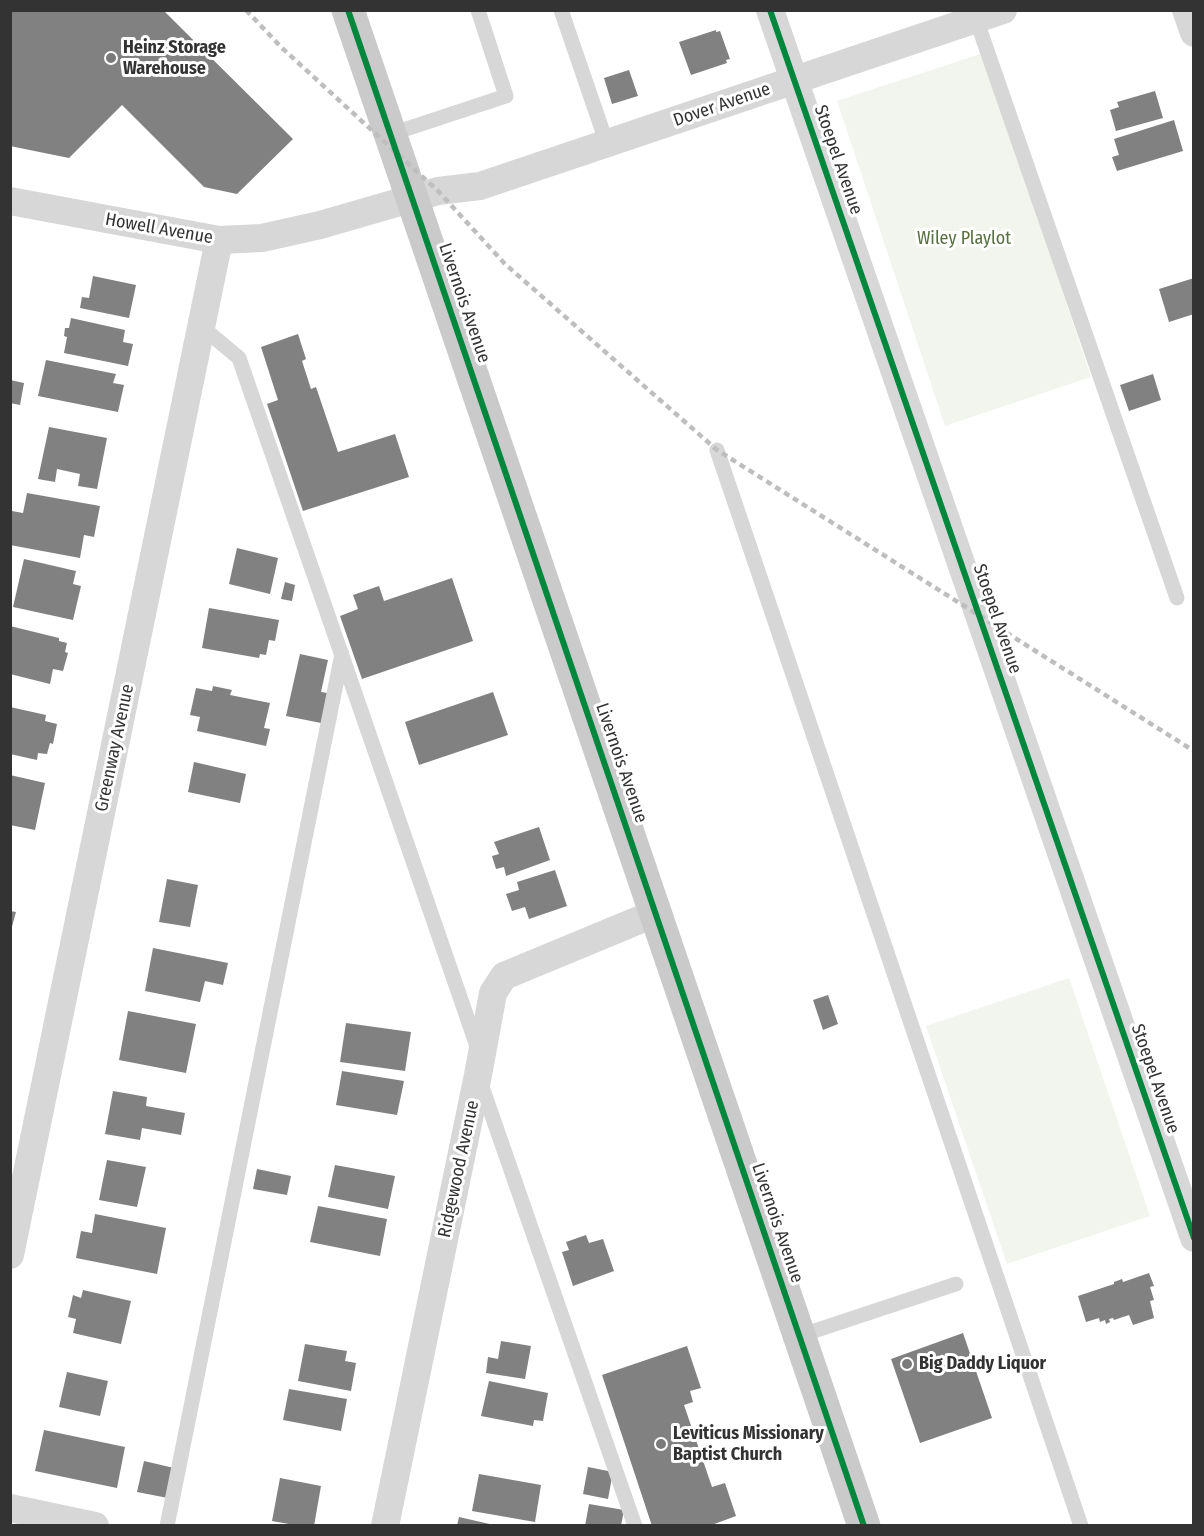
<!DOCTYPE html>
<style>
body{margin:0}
#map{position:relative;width:1204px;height:1536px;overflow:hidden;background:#fff;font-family:"Fira Sans Condensed",sans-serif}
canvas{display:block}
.frame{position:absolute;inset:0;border:12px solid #333;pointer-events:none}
</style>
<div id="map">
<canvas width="1204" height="1536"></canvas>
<div class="frame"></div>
</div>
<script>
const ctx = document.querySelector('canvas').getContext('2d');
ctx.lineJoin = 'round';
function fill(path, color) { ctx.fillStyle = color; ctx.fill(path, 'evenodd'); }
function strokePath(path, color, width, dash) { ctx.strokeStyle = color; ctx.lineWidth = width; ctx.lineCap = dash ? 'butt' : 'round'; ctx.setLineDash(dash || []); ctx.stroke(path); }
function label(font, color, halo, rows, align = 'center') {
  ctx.font = font + ' "Fira Sans Condensed",sans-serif'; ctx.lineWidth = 6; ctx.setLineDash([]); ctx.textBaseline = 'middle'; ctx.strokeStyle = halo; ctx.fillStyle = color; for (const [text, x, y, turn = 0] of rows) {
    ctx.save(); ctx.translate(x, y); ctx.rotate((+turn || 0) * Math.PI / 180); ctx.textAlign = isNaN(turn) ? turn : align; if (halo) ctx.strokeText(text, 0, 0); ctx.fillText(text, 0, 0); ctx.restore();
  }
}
fill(new Path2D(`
 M983,53l108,324 -146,49 -108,-325z
 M1069,978l81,238 -143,48 -81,-238z`), '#f1f5ed');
fill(new Path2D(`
 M10,10h153l130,129 -56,55 -33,-7 -82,-82 -53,53 -59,-12z
 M716,30v2l4,-1 10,28 -4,1 1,3 -36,12 -12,-33z
 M629,70l9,26 -26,8 -8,-26z
 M1155,91l8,27 -47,13 -6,-21 9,-3 -2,-5z
 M1174,120l9,31 -66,20 -5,-14 7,-2 -5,-16z
 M93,276l43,9 -7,33 -49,-10 2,-11 7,1z
 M1194,278v36l-25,8 -10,-33z
 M71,318l54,12 -2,12 10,2 -5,22 -64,-13 3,-16 -3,-1 1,-8h4z
 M298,334l8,25 -4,2 9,28 5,-2 22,65 57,-18 14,43 -106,34 -36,-107 11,-4 -17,-53z
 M46,360l70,14 -3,9 11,2 -6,27 -80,-16z
 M1153,374l8,26 -32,11 -9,-26z
 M10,380l14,3 -4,22 -10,-2z
 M49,427l58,11 -10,51 -19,-3 2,-12 -23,-5 -2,13 -17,-3z
 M27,493l73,13 -6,31 -10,-2 -4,23 -70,-13 2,-34 11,2z
 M237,548l41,10 -8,36 -41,-10z
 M24,559l52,12 -3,13 8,2 -8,34 -60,-13z
 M452,578l21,63 -111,38 -22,-63 18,-7 -5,-14 26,-9 5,15z
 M285,582l10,3 -3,16 -11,-2z
 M209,608l70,12 -4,21 -6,-1 -3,15 -6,-1 -1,4 -57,-10z
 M10,626l49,12v3l8,2 -2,9 3,1 -5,18 -10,-2 -3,15 -40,-10z
 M300,654l28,6 -7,32 7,1 -7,30 -35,-7z
 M213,686l19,4 -2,5 40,8 -6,25 6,1 -4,17 -69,-15 3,-14 -10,-2 6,-27 16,3z
 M493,692l15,43 -89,30 -14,-43z
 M10,707l36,8 -1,6 12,3 -4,20 -3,-1 -3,11 -9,-1 -1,7 -27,-6z
 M194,762l52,12 -6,29 -52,-11z
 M10,775l35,8 -10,47 -25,-5z
 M539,827l11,33 -44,16 -2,-9 -8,2 -4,-13 7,-2 -5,-12z
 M555,870l12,36 -38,13 -4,-12 -13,4 -6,-17 13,-4 -2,-8z
 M167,879l31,6 -8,42 -31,-5z
 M10,911l6,1 -5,18h-1z
 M153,948l75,15 -5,22 -18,-4 -5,21 -55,-11z
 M828,995l10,29 -15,6 -10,-30z
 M128,1011l68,13 -10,49 -67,-13z
 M346,1023l65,9 -6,39 -65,-9z
 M342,1071l62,10 -7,34 -61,-10z
 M113,1091l34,6 -1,9 39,7 -4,22 -39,-7 -2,12 -35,-6z
 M107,1160l39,7 -9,40 -38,-7z
 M335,1165l60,11 -7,33 -60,-12z
 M257,1169l34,7 -4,19 -34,-6z
 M318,1206l69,13 -7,37 -70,-14z
 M95,1214l71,14 -9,46 -81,-16 5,-27 11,2z
 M586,1235l3,8 14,-4 11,32 -41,15 -11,-34 7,-2 -3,-8z
 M1149,1273l5,13 -4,1 4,13 -4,1 4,17 -21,7 -4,-10 -15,5 -1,-2 -4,1 1,3 -4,2 -1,-4 -5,2 -1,-4 -13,4 -8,-26 36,-12v-2l8,-3 1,3z
 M83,1290l48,11 -10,43 -48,-11 3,-14 -8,-2 5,-22 8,3z
 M963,1333l29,85 -72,25 -29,-84z
 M501,1341l30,5 -6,33 -39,-6 2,-16 10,2z
 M305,1344l42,7 -2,10 11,2 -5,28 -53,-10z
 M687,1346l14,42 -11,3 3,11 -9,3 28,82 13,-4 11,33 -27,10h-57l-50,-151z
 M67,1372l41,9 -8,35 -41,-9z
 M489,1381l59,12 -5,28 -9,-1 -1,6 -52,-10z
 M289,1389l58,10 -6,32 -58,-11z
 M44,1430l81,17 -8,41 -82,-17z
 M144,1461l30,7 -6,30 -31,-6z
 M588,1467l25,5 -5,27 -25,-5z
 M479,1474l62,11 -6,37 -63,-11z
 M280,1478l41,8 -7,40h-14l-28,-5z
 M589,1504l35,6 -3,16h-36z
 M459,1517l35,8v1h-37z`), '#818181');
strokePath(new Path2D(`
 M561,10l46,134
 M974,13l203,585
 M391,134l115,-38 -28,-86
 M202,327l37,31 239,691
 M717,450l364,1076
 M481,1084l154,442
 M799,1336l157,-52
 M167,1526l175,-872`), '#d7d7d7', 15);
strokePath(new Path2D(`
 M770,10l424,1228
 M1186,10l8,23
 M10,201l209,39 43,-2 58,-13 118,-34 42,-5 523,-176
 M10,1255l209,-1015
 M10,1508l85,18
 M385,1526l93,-451 15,-82 11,-17 152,-63`), '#d7d7d7', 28);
strokePath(new Path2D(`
 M348,10l516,1516`), '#cacaca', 33);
strokePath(new Path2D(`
 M246,10l35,37 157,144 67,73 212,186 477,301`), '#bebebe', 4.5, [6, 4.5]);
strokePath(new Path2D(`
 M348,10l516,1516
 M770,10l424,1228`), '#00873e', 6);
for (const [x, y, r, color] of [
 [111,58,6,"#7a7a7a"],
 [907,1364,6,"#7a7a7a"],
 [661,1444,6,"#7a7a7a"]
]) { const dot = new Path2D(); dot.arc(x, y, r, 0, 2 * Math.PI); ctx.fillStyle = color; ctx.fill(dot); strokePath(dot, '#fff', 2); }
label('bold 18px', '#333', '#fff', [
 ["Heinz Storage",123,48],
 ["Warehouse",123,69],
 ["Big Daddy Liquor",919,1364],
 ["Leviticus Missionary",673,1434],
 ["Baptist Church",673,1455]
], 'left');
label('18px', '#333', '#fff', [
 ["Dover Avenue",722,105,-19],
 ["Stoepel Avenue",838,160,71],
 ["Howell Avenue",159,229,10],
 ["Livernois Avenue",464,303,71],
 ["Stoepel Avenue",997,619,71],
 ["Greenway Avenue",115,748,-78],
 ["Livernois Avenue",621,763,71],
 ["Stoepel Avenue",1155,1079,71],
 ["Ridgewood Avenue",459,1169,-78],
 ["Livernois Avenue",777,1223,71]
]);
label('18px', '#56703f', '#fff', [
 ["Wiley Playlot",964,239]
]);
</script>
